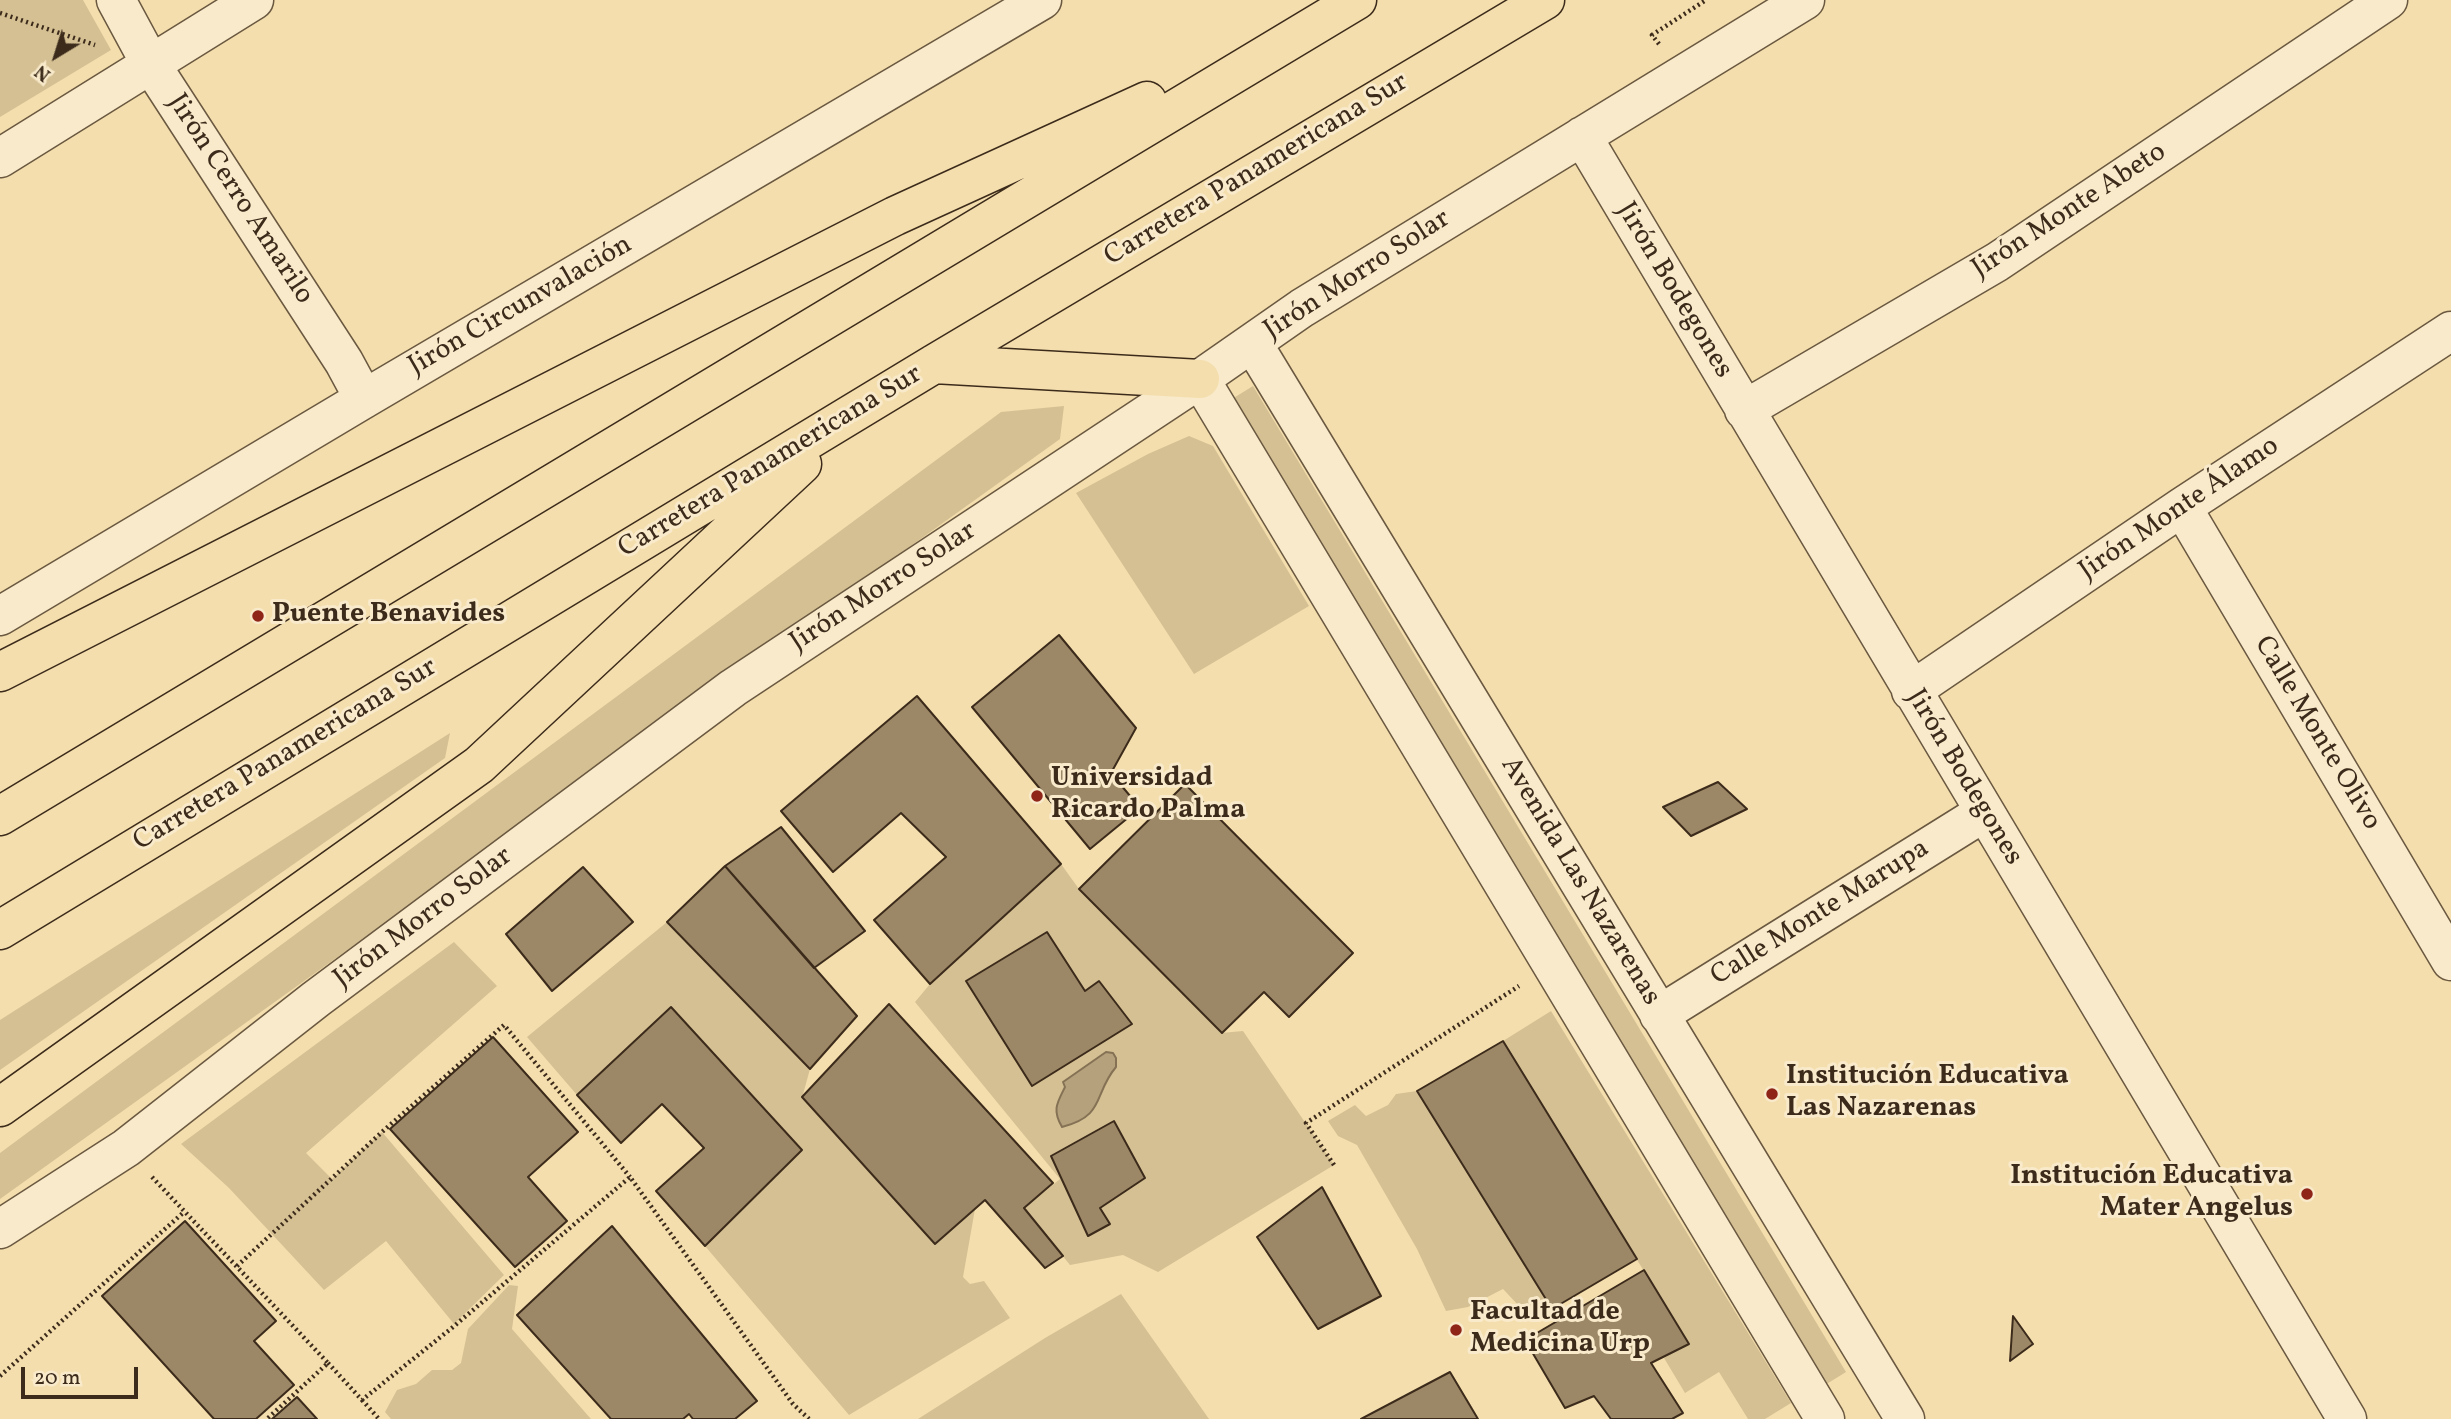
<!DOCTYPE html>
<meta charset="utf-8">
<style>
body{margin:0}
#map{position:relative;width:2451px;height:1419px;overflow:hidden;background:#f4dead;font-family:Vollkorn,serif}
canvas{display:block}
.north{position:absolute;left:21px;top:21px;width:70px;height:70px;-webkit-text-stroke:5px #f8eaca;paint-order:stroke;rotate:218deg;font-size:19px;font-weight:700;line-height:28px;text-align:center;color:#3c2b1b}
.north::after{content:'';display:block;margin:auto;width:24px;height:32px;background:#3c2b1b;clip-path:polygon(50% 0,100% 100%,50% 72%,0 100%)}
.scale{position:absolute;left:21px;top:1367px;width:117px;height:32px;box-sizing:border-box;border:4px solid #3c2b1b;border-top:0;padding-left:9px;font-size:21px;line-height:24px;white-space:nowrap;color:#3c2b1b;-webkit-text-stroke:5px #f8eaca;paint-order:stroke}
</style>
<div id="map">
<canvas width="2451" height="1419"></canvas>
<div class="north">N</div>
<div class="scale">20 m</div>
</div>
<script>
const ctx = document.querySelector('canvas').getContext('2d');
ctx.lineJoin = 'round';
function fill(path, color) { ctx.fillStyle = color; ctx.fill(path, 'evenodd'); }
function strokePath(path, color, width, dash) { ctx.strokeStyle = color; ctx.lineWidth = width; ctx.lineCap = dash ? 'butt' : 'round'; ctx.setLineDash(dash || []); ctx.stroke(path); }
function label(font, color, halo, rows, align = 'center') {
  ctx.font = font + ' Vollkorn,serif'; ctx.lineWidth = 6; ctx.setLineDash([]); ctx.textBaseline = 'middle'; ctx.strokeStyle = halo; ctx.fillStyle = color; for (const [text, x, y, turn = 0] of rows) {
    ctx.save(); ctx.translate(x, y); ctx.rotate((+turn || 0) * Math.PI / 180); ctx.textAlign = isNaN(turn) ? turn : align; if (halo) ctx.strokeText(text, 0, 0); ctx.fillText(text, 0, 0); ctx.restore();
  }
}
fill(new Path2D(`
 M0,0h83l28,50 -111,67z
 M1253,386l593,986 -21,13 -593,-986z
 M1064,406l-4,33 -1060,760v-46l1001,-741z
 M1189,436l24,10 96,160 -115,68 -118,-181 72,-39z
 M450,733l-5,25 -445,312v-50z
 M1061,864l18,25 142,144 22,-2 91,134 -176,107 -35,-17 -53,10 -46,-57 36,-29 -145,-177 15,-18z
 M667,922l143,147 -8,29 133,146 40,-35 -12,68 7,7 14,-3 26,37 -161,97 -144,-169 96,-96 -130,-143 -94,88 -50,-58z
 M454,942l43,44 -191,167 26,26 50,-47 122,143 -50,49 -68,-83 -62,49 -95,-102 -48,-44z
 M1551,1011l240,392 -26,16h-17l-29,-47 -34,21 -21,-35 24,-15 -185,-302z
 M1417,1091l135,218 -33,-3 -16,-17 -35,18 -22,4 -29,-62 -60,-104 -19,-9 -10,-15 27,-16 11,11 22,-11 8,-11z
 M509,1285l9,1 -6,43 79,90h-200l-6,-7 12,-22 19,-6 16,-14h20l9,-7 7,-34z
 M1121,1294l88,125h-291l127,-81z`), '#d5c094');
const water = new Path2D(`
 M1106,1052l7,1 3,5v9c-23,27 -10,49 -54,60 -10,-17 -5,-24 3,-40l-2,-5z`);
fill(water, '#b5a17b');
strokePath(water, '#857255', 2);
const building = new Path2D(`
 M1059,635l77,93 -25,45 29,35 -50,41 -118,-142z
 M917,696l144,168 -131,120 -56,-64 72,-63 -45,-44 -68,59 -52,-61z
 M1718,782l29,27 -56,27 -28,-29z
 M1185,784l168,169 -64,64 -25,-25 -42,41 -143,-144z
 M781,827l84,104 -51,37 -89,-102z
 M725,866l132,150 -47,53 -143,-147z
 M583,867l50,55 -81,69 -46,-57z
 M1047,932l38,59 14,-10 33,43 -100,62 -66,-105z
 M889,1004l164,179 -29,25 39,48 -18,12 -60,-68 -50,44 -133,-147z
 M671,1007l131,143 -97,96 -49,-55 48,-43 -42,-44 -41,39 -44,-48z
 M493,1037l85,95 -50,45 39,44 -52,46 -125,-138z
 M1503,1041l134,218 -85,50 -135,-218z
 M1114,1121l31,57 -45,30 10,16 -22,12 -37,-80z
 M1322,1187l59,109 -63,33 -61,-92z
 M185,1221l91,100 -22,20 40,44 -38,34h-42l-112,-123z
 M612,1226l145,175 -22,18h-42l-4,-5 -6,5h-72l-94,-104z
 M1644,1270l45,74 -38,19 32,50 -11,6h-61l-17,-23 -29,12 -40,-68z
 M2013,1316l20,28 -23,17z
 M1450,1372l28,47h-117z
 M297,1397l20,22h-45z`);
fill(building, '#9c8867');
strokePath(building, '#3c2b1b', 2);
const minor = new Path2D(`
 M116,0l34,63 194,299 20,37
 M1582,136l765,1283
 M0,158l254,-158
 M1253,344l652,1075
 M1200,379l625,1040
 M1744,410l253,-148 391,-262
 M2182,507l269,454
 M0,616l364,-217 678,-399
 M1911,691l271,-184 269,-176
 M1659,1015l324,-202
 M0,1229l126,-81 190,-149 417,-311 467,-309 102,-71 503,-308`);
const highway = new Path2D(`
 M934,364l266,15
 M0,672l895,-456 252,-115
 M0,816l1357,-816
 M0,930l934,-566 611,-364
 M0,1107l479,-342 323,-301`);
strokePath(minor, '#6a5840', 41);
strokePath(highway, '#3c2b1b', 41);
strokePath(new Path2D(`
 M0,13l95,32
 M1659,44l-7,-9 54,-35
 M1334,1165l-28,-42 213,-137
 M152,1177l176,186 -61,56
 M237,1266l145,-134 122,-107 126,152
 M328,1363l34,37 91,-73 177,-150 163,227 16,15
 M0,1376l184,-164
 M362,1400l17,19`), '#3c2b1b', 4.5, [2, 3.5]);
strokePath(minor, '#f8eaca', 38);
strokePath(highway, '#f4dead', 38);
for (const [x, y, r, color] of [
 [258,616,7,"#8f2418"],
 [1037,796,7,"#8f2418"],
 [1772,1094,7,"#8f2418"],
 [2307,1194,7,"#8f2418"],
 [1456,1330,7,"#8f2418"]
]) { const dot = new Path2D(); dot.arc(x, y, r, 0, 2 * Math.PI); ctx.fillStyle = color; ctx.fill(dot); strokePath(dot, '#f8eaca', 2.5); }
label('28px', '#3c2b1b', '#f8eaca', [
 ["Carretera Panamericana Sur",1257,171,-31],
 ["Jirón Cerro Amarilo",239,200,57],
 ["Jirón Monte Abeto",2070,212,-33],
 ["Jirón Morro Solar",1358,276,-33],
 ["Jirón Bodegones",1673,291,59],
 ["Jirón Circunvalación",521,307,-30],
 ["Carretera Panamericana Sur",771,463,-31],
 ["Jirón Monte Álamo",2180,510,-34],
 ["Jirón Morro Solar",884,588,-33],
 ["Calle Monte Olivo",2316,734,59],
 ["Carretera Panamericana Sur",286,756,-31],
 ["Jirón Bodegones",1963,778,59],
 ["Avenida Las Nazarenas",1579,882,59],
 ["Calle Monte Marupa",1821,914,-32],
 ["Jirón Morro Solar",424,919,-37]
]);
label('bold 28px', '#3c2b1b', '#f8eaca', [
 ["Puente Benavides",272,616],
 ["Universidad",1051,780],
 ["Ricardo Palma",1051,812],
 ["Institución Educativa",1786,1078],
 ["Las Nazarenas",1786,1110],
 ["Institución Educativa",2293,1178,"right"],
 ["Mater Angelus",2293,1210,"right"],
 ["Facultad de",1470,1314],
 ["Medicina Urp",1470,1346]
], 'left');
</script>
